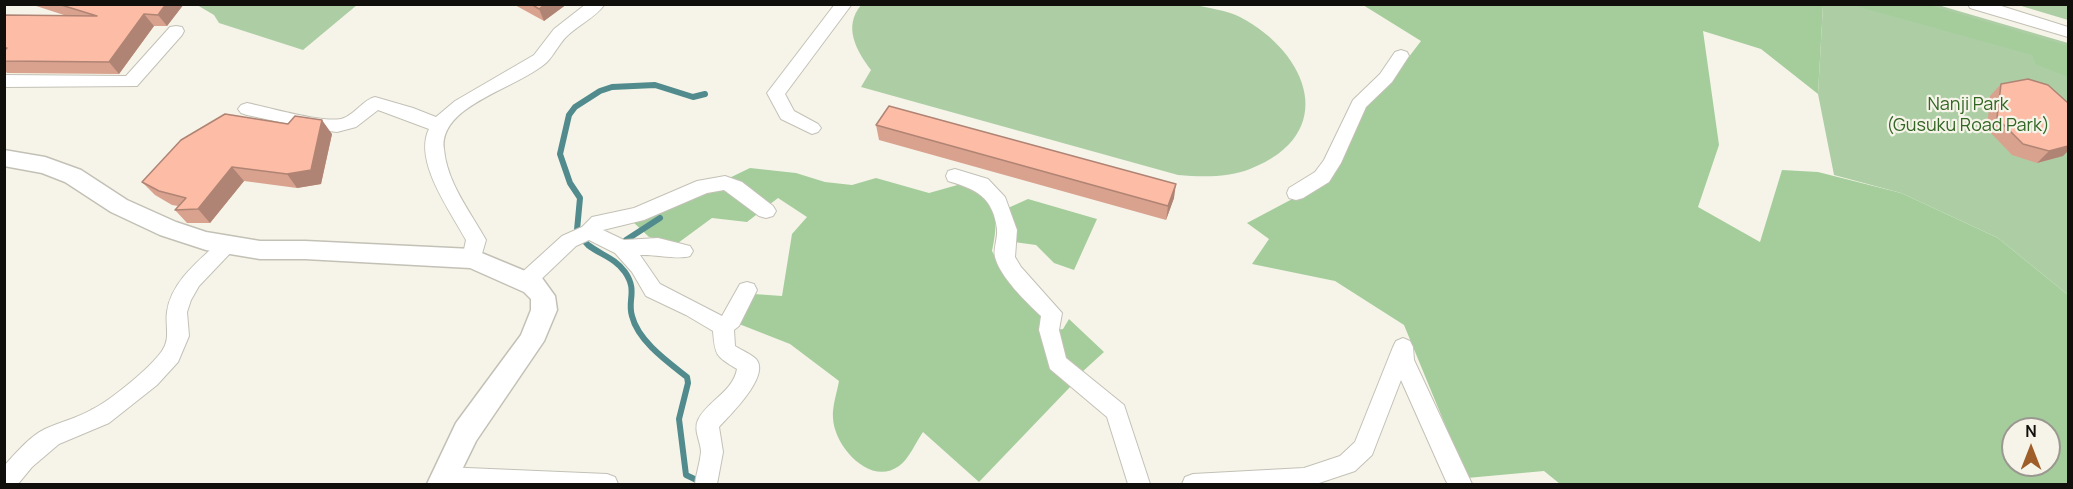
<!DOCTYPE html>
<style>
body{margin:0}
#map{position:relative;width:2073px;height:489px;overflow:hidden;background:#f6f4e8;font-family:Manrope,sans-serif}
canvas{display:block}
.frame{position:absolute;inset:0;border:6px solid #100f0c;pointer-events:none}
.north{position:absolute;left:2001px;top:417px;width:60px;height:60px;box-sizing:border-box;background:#f6f4e8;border:2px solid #9a9890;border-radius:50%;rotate:0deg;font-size:16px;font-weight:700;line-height:24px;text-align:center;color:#100f0c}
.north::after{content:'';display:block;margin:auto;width:21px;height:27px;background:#9f5d2a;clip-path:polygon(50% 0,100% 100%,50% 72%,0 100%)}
</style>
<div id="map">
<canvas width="2073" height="489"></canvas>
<div class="frame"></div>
<div class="north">N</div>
</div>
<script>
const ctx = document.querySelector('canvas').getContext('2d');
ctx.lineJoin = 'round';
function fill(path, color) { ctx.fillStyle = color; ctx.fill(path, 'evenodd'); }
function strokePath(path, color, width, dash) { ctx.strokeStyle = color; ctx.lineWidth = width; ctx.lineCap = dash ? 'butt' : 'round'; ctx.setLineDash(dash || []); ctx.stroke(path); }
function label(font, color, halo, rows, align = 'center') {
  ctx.font = font + ' Manrope,sans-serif'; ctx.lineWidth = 4.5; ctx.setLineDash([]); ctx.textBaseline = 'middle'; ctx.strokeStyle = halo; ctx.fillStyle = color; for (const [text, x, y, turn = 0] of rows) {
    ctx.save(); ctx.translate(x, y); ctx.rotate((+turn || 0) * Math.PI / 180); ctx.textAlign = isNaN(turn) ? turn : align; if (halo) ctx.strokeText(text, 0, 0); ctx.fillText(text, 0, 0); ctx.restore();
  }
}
fill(new Path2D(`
 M197,5h160l-54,45 -84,-27 -5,-8z
 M861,5l331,-1c15,4 34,6 48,13 69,36 100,117 10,152 -23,9 -49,8 -72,6l-317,-88 10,-17c-15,-20 -28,-43 -10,-65z
 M1823,5h115l130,38v252l-70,-57 -97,-45 -67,-18 -16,-81z
 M2018,5h50v15z`), '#adcea5');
fill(new Path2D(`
 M1363,5h460l-5,89 -57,-45 -58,-18 16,114 -21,62 62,35 22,-72 36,2 83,21 97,45 70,57v189h-508l-16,-13 -77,7 -63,-153 -69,-44 -83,-17 17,-25 -22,-16 81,-43 36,-74 28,-27 29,-38zM2013,429h36v36h-36z
 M1852,5h77l139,41v31l-33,-13 -3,-9z
 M750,168l46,5 29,9 27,3 24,-7 53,15 32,-9c35,17 39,30 31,67l16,28 35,38 29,68 -93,97 -56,-50c-7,10 -14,27 -24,34 -29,21 -65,-20 -66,-48 -1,-11 4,-26 6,-37l-49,-37 -51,-20 15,-30 28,2 10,-62 15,-17 -29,-19 -31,24 -35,-4 -34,25 -29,-6 -17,-16 39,-15z
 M1028,199l69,20 -23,51 -20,-7 -18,-18 -22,-3 -6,-34z
 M1069,319l35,33 -23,21 -16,-13 -9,-30 7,-1z`), '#a5cd9c');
strokePath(new Path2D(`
 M705,94l-12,3 -38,-12 -43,2 -12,4 -25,16 -6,8 -9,39 10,29 10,15 -3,32c3,5 7,11 11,15 13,10 27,13 37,27 13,19 2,28 7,44 6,25 36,46 55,61l1,6 -9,36 7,56 19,9
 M626,240l34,-22`), '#518b8d', 6);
const minor = new Path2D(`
 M586,4h19c-10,14 -27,21 -39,33 -7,7 -12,18 -19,25 -26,25 -109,43 -103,87 3,34 26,62 42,91l-7,24 -7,3 -7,-3 -3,-5 4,-19c-15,-28 -53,-79 -37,-111l-51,-19 -22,17 -19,5 -25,-3 -65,-14 -6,-2 -3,-4 3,-4 6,-2c20,4 81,22 97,15 12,-5 19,-18 31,-21l38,11 23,9 19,-16 79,-46 20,-26z
 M835,4h17l-67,90 9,17 24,13 3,4 -3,4 -6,2 -31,-15 -14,-26z
 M1968,4h27l73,23v10l-98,-29z
 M176,26l6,1 2,4 -2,4 -45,51 -133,1v-12l122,1 44,-49z
 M1401,50l6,2 2,4 -17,26 -26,25 -25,56 -12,19 -26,16 -7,2 -7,-2 -2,-5 2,-5 26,-16 9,-12 29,-60 27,-26 15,-22z
 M955,169l33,10 17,18 12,33 -2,27 6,10 41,46 -3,17 7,28 58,47 26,79h-22l-21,-67 -57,-48 -11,-39 2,-14c-14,-13 -41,-39 -46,-59 -2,-8 3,-19 2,-28 -4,-32 -21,-40 -49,-48l-2,-5 2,-5z
 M725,176l17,6 31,24 3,5 -3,5 -7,2 -7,-2 -35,-26 -17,3 -63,27 -41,10 21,10 34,-2 32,8 3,5 -3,5c-11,4 -35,-2 -50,-1l20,29 62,32 18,-32 7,-2 7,2 3,6 -18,36 -5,4 1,16c6,4 16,8 21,13 15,17 -27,57 -37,68l4,25 -6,32h-22c1,-10 5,-21 6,-32 0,-10 -8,-22 -3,-32 9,-19 35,-28 39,-51 -21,-13 -22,-13 -24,-38l-27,-16 -40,-19 -14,-24 -17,-19 -26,-13 -13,6 -43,41 -7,2 -7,-2 -3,-6 3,-6 43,-39 20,-9 10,-10 42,-9 63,-27z
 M228,237l7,3 3,5 -39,41 -8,14 -4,12 2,24 -11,26 -21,23 -48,38 -50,21 -27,23 -14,17h-14v-18c12,-13 25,-29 41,-37 15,-7 32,-11 46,-19 19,-9 59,-42 71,-59 9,-13 3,-25 5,-39 4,-31 34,-53 54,-72z
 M1403,338l7,3 3,6 1,13 58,124h-24l-2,-3 -45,-101 -29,75 -17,16 -39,13h-134l3,-7 8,-3 111,-6 36,-12 15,-14 38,-95 3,-6z
 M444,467l163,7 8,3 3,7h-182l-3,-7 3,-7z`);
const major = new Path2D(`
 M4,150l41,7 36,13 46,30 49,22 30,10 54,9h45l167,8 70,29 13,18 2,14 -13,31 -68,100 -21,43h-28l29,-61 65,-88 10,-25v-11l-7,-7 -54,-24 -165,-9h-45l-54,-9 -46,-15 -49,-23 -46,-30 -23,-9 -38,-7z`);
strokePath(minor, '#c3c1b6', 2);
strokePath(major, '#c3c1b6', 3);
fill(minor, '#fff');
fill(major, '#fff');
fill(new Path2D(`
 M30,4h154l-17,22h-13l-35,48 -112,-1 -3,-3v-55l63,1z
 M513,4h54l-23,17z
 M2001,84l62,72 -26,7 -25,-8 -25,-26 3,-33z
 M876,125l298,73 -8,22 -287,-80z
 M332,134l-11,50 -24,4 -53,-7 -34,42h-23l-12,-13 3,-4 -6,-1 -17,-10 -13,-13z`), '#d9a28e');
fill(new Path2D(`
 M166,4h18l-17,22 -9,-11z
 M545,4h22l-23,17 -5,-12z
 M144,14l10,12 -35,48 -10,-12z
 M322,120l10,14 -11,50 -24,4 -10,-14z
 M2068,146v5l-5,5 -26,7 12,-12z
 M232,167l12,14 -34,42 -12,-14z
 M1176,184l-2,14 -8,22 2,-14z`), '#b08474');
const building = new Path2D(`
 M58,4h108l-8,11 -14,-1 -35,48 -105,-1v-10l3,-3h-3v-33l93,1z
 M531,4h14l-6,5z
 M2028,79l20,6 20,18v43l-19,5 -26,-7 -26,-26 4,-34z
 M889,106l287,78 -8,22 -292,-81z
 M225,114l63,10 7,-8 27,4 -11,50 -24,4 -55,-7 -34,42 -23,1 11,-12 -27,-7 -17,-9 39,-42z`);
fill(building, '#fcbca5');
strokePath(building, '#b08474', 1.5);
label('18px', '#326625', '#f6f4e8', [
 ["Nanji Park",1968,105],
 ["(Gusuku Road Park)",1968,126]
]);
</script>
